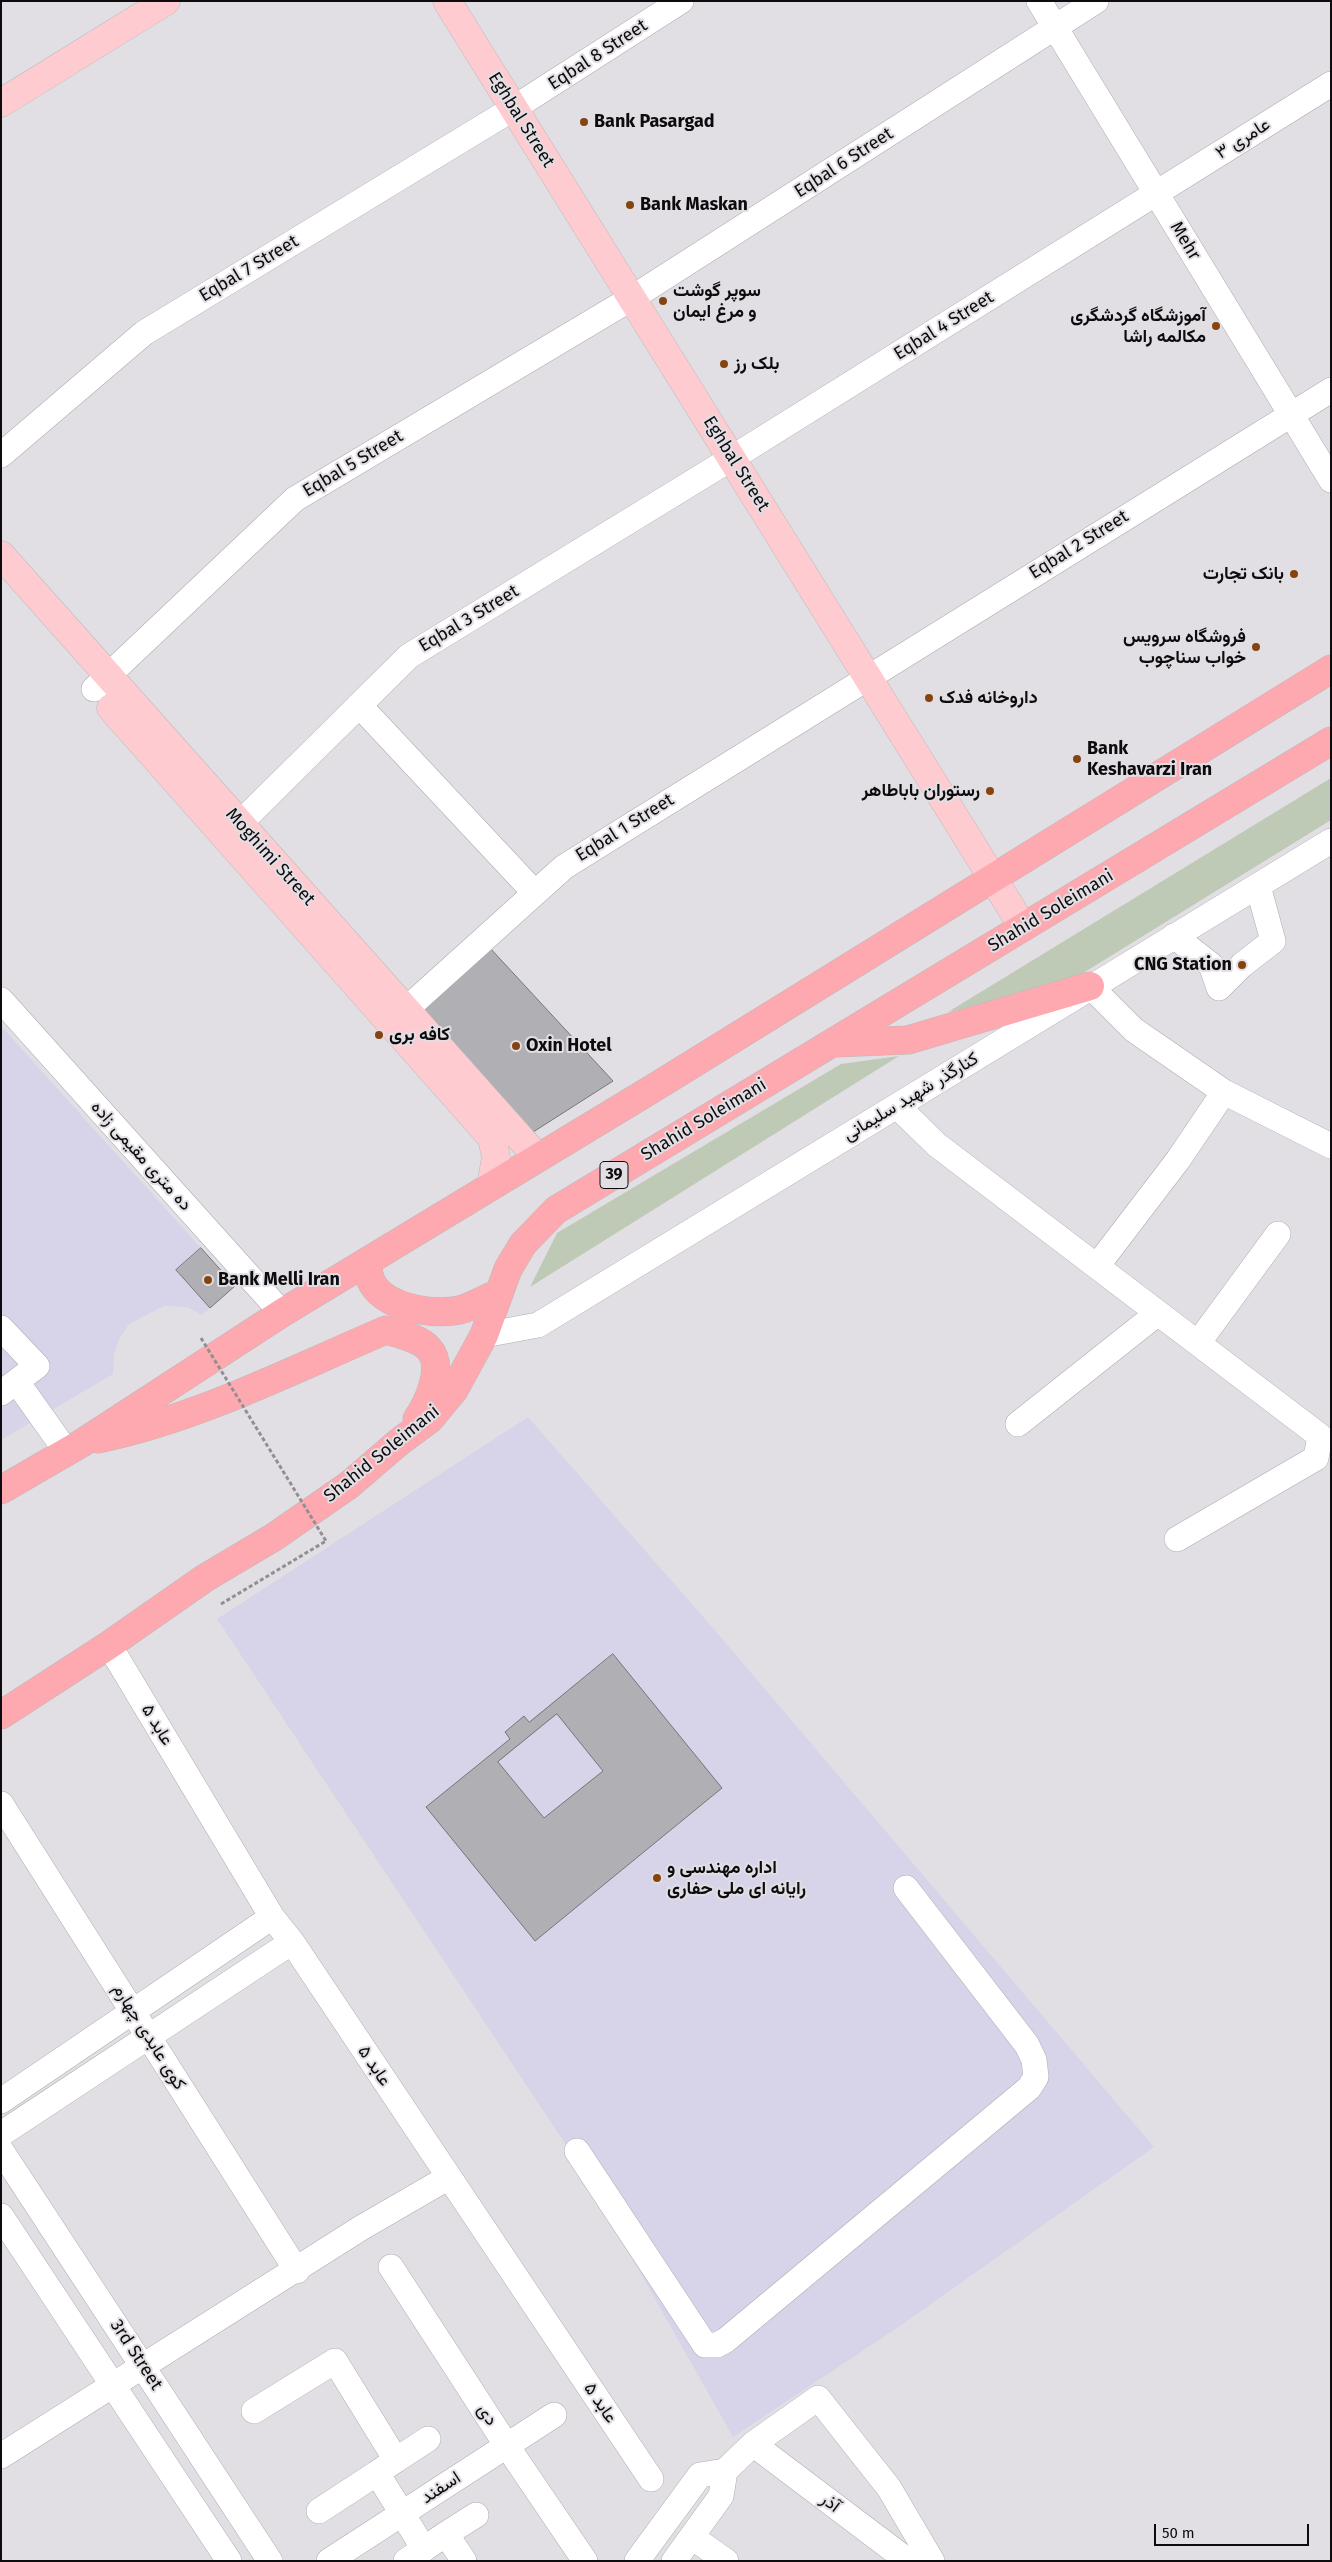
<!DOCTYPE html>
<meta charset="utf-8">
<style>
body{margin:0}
#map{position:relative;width:1332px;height:2562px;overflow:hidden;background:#e2dfe4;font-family:"Fira Sans",sans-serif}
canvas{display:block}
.frame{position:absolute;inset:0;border:2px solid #0d0b0d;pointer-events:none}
.scale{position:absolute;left:1154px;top:2524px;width:155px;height:22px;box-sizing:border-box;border:2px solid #0d0b0d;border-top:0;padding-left:6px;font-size:15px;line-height:18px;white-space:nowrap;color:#0d0b0d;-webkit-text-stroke:4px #e2dfe4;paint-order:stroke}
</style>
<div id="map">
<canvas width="1332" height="2562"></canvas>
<div class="frame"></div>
<div class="scale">50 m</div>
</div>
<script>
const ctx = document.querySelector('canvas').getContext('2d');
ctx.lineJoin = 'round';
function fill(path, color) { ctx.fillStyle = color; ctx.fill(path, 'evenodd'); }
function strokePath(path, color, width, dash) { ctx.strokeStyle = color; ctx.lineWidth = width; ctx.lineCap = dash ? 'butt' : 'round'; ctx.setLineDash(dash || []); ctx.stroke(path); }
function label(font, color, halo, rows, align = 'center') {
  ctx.font = font + ' "Fira Sans",Vazirmatn,sans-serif'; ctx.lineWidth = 4; ctx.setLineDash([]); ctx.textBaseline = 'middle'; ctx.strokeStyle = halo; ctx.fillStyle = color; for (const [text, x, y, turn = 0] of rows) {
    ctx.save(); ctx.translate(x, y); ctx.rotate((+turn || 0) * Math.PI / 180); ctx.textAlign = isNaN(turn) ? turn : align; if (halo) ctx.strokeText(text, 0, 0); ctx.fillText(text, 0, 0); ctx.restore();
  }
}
fill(new Path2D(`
 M1,1026l200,222 -25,22 34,38 -8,7 -15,-8 -23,-1 -35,18 -10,15 -5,16 -1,19 -112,66z
 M528,1417l185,211 441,519 -260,183 -161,107 -153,-271 -363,-547z`), '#d7d3e9');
fill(new Path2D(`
 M1331,778v42l-277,171 -106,21z
 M899,1056l-369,231 27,-54 284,-169z`), '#bfcab6');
const building = new Path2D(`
 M490,948l123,133 -83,53 -109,-123z
 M201,1248l34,38 -25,22 -34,-38z
 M613,1654l109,134 -187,153 -109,-134 84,-68 -5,-7 19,-16 5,6zM557,1714l46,57 -59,47 -46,-56z`);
fill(building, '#b0afb4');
strokePath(building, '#76757a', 1);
const minor = new Path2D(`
 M1039,1l292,479
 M1,455l143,-122 370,-225 167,-107
 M94,689l201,-190 337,-201 464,-297
 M359,705l176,188
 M226,837l183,-181 323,-198 599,-374
 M1174,936l37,29 8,23 23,-23 31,-24 -15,-55
 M1090,986l44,44 90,62 107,54
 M1,1000l281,313
 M392,1022l172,-155 767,-477
 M897,1106l40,39 383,291 -4,22 -139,81
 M1097,1266l81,-106 46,-68
 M1,1328l36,38 -36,27
 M484,1335l54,-10 793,-484
 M1198,1343l80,-109
 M17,1382l49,69
 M1018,1424l140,-111
 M109,1645l163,272 20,25 359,537
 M1,1804l296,467
 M1,2101l271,-184
 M1,2134l291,-192
 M1,2150l269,411
 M577,2151l128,194h12l9,-5 303,-252 7,-11 -2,-17 -7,-15 -121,-157
 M1,2216l228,345
 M391,2267l116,179 78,115
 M254,2411l81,-50 61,99 -19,13 47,76 22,-15 18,27
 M753,2444l155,117
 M1,2456l360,-228 88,-51
 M396,2460l32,-21
 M725,2471l28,-27 65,-46 71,90 43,73
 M319,2511l58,-38
 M446,2534l30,-19
 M692,2537l34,24
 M329,2561l225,-146
 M406,2561l18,-12
 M637,2561l63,-86 25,-4 -4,25 -47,65`);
const major = new Path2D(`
 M447,1l576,926
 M1,103l165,-102
 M1,555l537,603
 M111,708l381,430 4,19 -5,29`);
const highway = new Path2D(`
 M836,1043l72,-3 182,-54
 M369,1260c-9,44 58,57 91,50 13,-4 27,-12 39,-17
 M98,1439c101,-21 194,-69 288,-109 13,4 34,8 43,19 16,18 -1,54 -12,70
 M1,1490l81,-47 200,-130 370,-224 679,-420
 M1,1715l108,-70 96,-67 69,-41 75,-52 50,-43 31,-23 24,-29 30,-55 24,-66 15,-25 33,-34 775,-469`);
strokePath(minor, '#aeabb0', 26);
strokePath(major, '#bbb', 29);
strokePath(highway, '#bbb', 29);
strokePath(new Path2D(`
 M221,1604l105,-63`), '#918f93', 3, [4, 2.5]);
strokePath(minor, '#fff', 25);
strokePath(major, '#fecbd0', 28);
strokePath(highway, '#fea8b0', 28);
strokePath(new Path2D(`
 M201,1338l125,203`), '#918f93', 3, [4, 2.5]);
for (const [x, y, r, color] of [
 [584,122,5,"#85440e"],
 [630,205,5,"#85440e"],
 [663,301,5,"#85440e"],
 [1216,326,5,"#85440e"],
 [724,364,5,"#85440e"],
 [1294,574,5,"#85440e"],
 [1256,647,5,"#85440e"],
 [929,698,5,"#85440e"],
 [1077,759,5,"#85440e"],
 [990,791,5,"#85440e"],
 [1242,965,5,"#85440e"],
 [379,1035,5,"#85440e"],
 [516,1046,5,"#85440e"],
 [208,1280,5,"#85440e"],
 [657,1878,5,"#85440e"]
]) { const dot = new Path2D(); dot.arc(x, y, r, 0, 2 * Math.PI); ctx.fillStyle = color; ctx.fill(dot); strokePath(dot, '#e2dfe4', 2); }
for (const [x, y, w] of [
 [614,1175,28]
]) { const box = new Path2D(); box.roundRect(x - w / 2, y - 13.5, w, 27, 4); ctx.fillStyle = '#e2dfe4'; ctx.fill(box); strokePath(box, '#0d0b0d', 1); }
label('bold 16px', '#0d0b0d', null, [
 ["39",614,1175]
]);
label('18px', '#0d0b0d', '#e2dfe4', [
 ["Eqbal 8 Street",598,55,-33],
 ["Eghbal Street",521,120,58],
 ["عامری ۳",1243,139,-32],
 ["Eqbal 6 Street",844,163,-33],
 ["Mehr",1185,241,59],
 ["Eqbal 7 Street",249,269,-31],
 ["Eqbal 4 Street",944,326,-32],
 ["Eqbal 5 Street",353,464,-31],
 ["Eghbal Street",736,464,58],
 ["Eqbal 2 Street",1079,545,-32],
 ["Eqbal 3 Street",469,619,-31],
 ["Eqbal 1 Street",625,828,-32],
 ["Moghimi Street",270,857,48],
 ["Shahid Soleimani",1051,911,-31],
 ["کنارگذر شهید سلیمانی",911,1097,-31],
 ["Shahid Soleimani",704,1120,-31],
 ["ده متری مقیمی زاده",141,1156,48],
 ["Shahid Soleimani",382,1454,-39],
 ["عابد ۵",157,1725,59],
 ["کوی عابدی چهارم",149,2037,58],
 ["عابد ۵",374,2066,56],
 ["3rd Street",136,2355,57],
 ["عابد ۵",600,2403,56],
 ["دی",487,2415,57],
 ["اسفند",441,2488,-33],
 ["آذر",830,2503,37]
]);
label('bold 18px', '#0d0b0d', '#e2dfe4', [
 ["Bank Pasargad",594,122],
 ["Bank Maskan",640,205],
 ["سوپر گوشت",673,291],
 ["و مرغ ایمان",673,312],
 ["آموزشگاه گردشگری",1206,316,"right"],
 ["مکالمه راشا",1206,337,"right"],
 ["بلک رز",734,364],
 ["بانک تجارت",1284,574,"right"],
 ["فروشگاه سرویس",1246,637,"right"],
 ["خواب سناچوب",1246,658,"right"],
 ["داروخانه فدک",939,698],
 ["Bank",1087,749],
 ["Keshavarzi Iran",1087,770],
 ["رستوران باباطاهر",980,791,"right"],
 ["CNG Station",1232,965,"right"],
 ["کافه بری",389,1035],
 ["Oxin Hotel",526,1046],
 ["Bank Melli Iran",218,1280],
 ["اداره مهندسی و",667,1868],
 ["رایانه ای ملی حفاری",667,1889]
], 'left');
</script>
